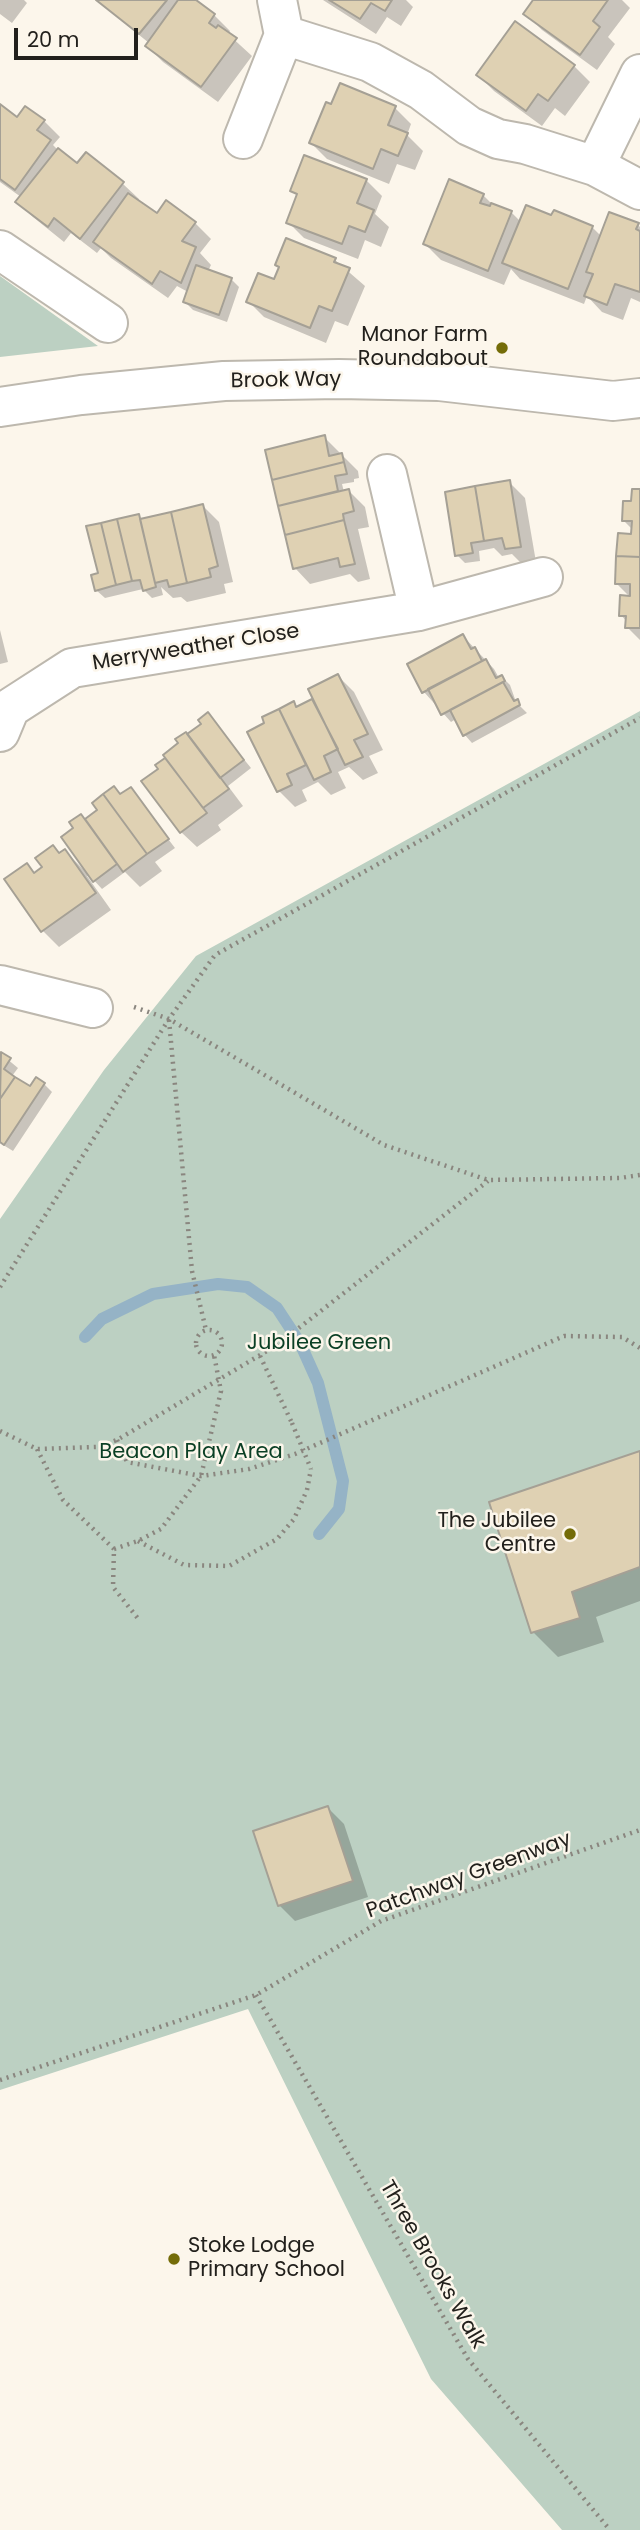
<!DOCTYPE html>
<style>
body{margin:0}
#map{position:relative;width:640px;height:2530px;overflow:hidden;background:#fcf6eb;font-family:Poppins,sans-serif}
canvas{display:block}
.scale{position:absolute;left:14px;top:28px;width:124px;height:32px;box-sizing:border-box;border:4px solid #22201c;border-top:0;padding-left:9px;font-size:21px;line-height:24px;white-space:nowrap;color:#22201c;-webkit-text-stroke:5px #fcf6eb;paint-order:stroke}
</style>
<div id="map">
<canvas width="640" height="2530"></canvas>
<div class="scale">20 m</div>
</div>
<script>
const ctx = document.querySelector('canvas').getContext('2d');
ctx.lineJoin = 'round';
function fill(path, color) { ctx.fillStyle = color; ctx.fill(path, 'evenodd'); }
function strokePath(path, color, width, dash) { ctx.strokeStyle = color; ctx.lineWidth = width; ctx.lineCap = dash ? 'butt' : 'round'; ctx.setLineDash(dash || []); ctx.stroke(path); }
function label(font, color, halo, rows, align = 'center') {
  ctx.font = font + ' Poppins,sans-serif'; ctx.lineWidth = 5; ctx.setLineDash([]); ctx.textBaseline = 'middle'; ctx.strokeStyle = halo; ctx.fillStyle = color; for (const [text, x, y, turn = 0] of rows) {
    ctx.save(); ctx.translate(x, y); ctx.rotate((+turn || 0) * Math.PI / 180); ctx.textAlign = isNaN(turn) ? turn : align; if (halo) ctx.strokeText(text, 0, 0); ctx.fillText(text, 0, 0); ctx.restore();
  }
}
fill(new Path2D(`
 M0,276l98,70 -98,11z
 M640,711v1819h-78l-131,-151 -183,-370 -248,81v-871l104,-149 92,-114z`), '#bcd0c2');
fill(new Path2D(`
 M0,0h24l3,3 -15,20 -12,-9z
 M96,0h99l19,15 16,16 -2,3 24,22 -34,46 -55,-40 -16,-16 2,-3z
 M323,0h83l7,7 -12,19 -14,-9 -11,17z
 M536,0h86l8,8 -22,29 7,7 -18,26 -55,-40 -16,-16z
 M516,24l58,42 16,16 -25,34 -10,-8 -13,18 -48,-35 -16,-16z
 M341,85l54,23 16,16 -4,11 16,16 -8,19 -18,-6 -8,20 -62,-25 -16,-16z
 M0,106l18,13 26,2 16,16 -7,8 6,6 18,14 9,-11 37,30 16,15 -1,2 19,14 38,8 16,16 -11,14 11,12 -3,6 23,8 8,8 -12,35 -34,-12 -8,-8 3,-10 -11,-6 -9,12 -57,-40 -10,-10 -4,5 -26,-20 -7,9 -31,-25 -15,-15 3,-5 -21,-15z
 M366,180l16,16 -7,18 14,13 -8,20 -16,-7 -7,19 -54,-21 -16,-16 10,-26 -6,-5z
 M483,195l10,10 18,7 10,10 31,-5 40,10 9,9 37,-11 2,2v75l-9,-4 -8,22 -21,-8 -15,-16 -3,8 -64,-25 -9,-10 -7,16 -63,-25 -16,-16z
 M335,260l30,26 -17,40 -13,-5 -9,22 -62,-26 -16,-16 27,-20z
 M324,437l34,34 1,7 -5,1v3l-12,2 2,8 5,-1 16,16 4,20 -11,2 12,50 -12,3 -8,-8 -40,10 -15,-16 -28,-117z
 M509,482l16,16 11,64 -14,2 -10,-10 -10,2 -8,-8 -15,3 1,10 -15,2 -8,-8z
 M640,491v149l-13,-13v-5l-6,-7 10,-17 -15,-15 17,-47v-6l-10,-10z
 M203,506l16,16 14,60 -9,2 2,9 -39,9 -6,-5 -8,1 -12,-11 2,8 -11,3 -9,-9 -38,9 -9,-8 4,-15 38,-59 5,4z
 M0,630l8,32 -8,2z
 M463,636l31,33 5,9 3,-1 8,8 6,17 11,11 -55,30 -8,-9 -8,-15 -5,3 -27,-30z
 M338,676l16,16 29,58 -14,6 9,17 -15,7 -14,-13 -11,5 8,16 -15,7 -13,-13 -16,8 5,11 -12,6 -16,-16 -30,-59 18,-8 -3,-6 29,-15 5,5 17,-9z
 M208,715l43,53 -23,18 15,20 -25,19 3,5 -24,17 -16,-15 -23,-67 45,-40z
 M130,789l45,59 -20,14 7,9 -22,16 -15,-15 -23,17 -13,-14 -2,1 24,34 -52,37 -16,-16 -16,-66 9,9 8,-7 9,-20 7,7 5,-3 20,20v-50z
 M0,1053l18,15 -6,8 18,13 14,-5 8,8 -39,59 -13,-8z
 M640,1452v149l-44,16 8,25 -46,15 -25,-25z
 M328,1808l16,16 24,73 -73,24 -16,-16z`), '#0003');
strokePath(new Path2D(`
 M85,1337l17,-18 51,-25 65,-10 29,3 30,21 23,35 18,40 25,98 -4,28 -20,25`), '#95b3c6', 12);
const building = new Path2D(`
 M96,0h71l-28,34z
 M178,0h18l19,14 -6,9 7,5 2,-3 19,13 -36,49 -56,-41z
 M329,0h63l-7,11 -14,-8 -11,16z
 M533,0h75l-15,21 7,6 -20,28 -57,-41z
 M515,21l60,44 -27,36 -10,-7 -12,17 -50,-36z
 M340,83l56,23 -8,19 20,8 -10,23 -17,-7 -8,20 -64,-26 17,-41 5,2z
 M0,104l17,13 8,-11 20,14 -8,10 14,10 -36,50 -15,-11z
 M58,148l19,15 9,-11 38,30 -44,57 -26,-21 -6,9 -33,-25z
 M304,155l63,24 -10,24 17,7 -9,22 -16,-6 -7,18 -56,-21 11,-29 -7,-3z
 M449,179l35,15 -4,9 10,3 1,-3 21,8 -24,60 -65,-27z
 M128,193l29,20 9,-13 30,22 -14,19 14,6 -15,36 -21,-12 -8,13 -59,-42z
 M526,205l25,10 3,-5 39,16 -25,63 -66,-26z
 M609,212l30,11 -3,6 4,2v61l-25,-8 -8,21 -23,-9 9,-22 -7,-2z
 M286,238l50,20 -2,4 16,6 -18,43 -13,-5 -9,22 -64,-26 12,-29 16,6 5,-12 -4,-2z
 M196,265l36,13 -13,37 -36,-13z
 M325,435l4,21 13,-3 2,9 -72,18 -7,-30z
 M344,462l3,12 -12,2 3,15 -60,15 -6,-26z
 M510,480l11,67 -16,2 -3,-11 -18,3 -9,-55z
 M475,486l9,55 -13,2 2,10 -18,3 -10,-64z
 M349,489l5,22 -11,3 1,6 -59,15 -7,-29z
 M632,489h8v68l-24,-1 2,-23 13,1 1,-13h-10l1,-20h8z
 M203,504l15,62 -9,3 2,8 -24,6 -16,-71z
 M171,512l16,71 -18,4 -2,-7 -12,3 -15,-64z
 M139,514l17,73 -13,4 -3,-11 -8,1 -15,-62z
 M117,519l15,62 -16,4 -15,-62z
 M344,520l11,44 -15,3 -2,-9 -45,11 -8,-34z
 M101,523l15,62 -21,6 -4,-16 7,-2 -12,-47z
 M616,556l24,1v71h-15l1,-12h-7l1,-21 10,1v-12h-15z
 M463,634l8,15 4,-2 7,14 -60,32 -15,-29z
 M486,659l10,19 6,-3 3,6 -64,34 -13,-26z
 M338,674l30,60 -14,6 9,17 -18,8 -37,-76z
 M503,682l11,19 4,-2 2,6 -57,31 -13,-26z
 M312,699l26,50 -14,7 7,16 -17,8 -35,-71 15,-8 2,6z
 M279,709l27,56 -19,9 5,11 -15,7 -30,-60 17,-9 -2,-6z
 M208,712l36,48 -24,18 -33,-44 14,-10 -3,-4z
 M186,732l43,57 -26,19 -40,-53 15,-12 -3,-4z
 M165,758l42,55 -27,20 -39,-52 17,-12 -3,-4z
 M114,786l6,8 11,-7 38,52 -22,15 -44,-60z
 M103,794l44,60 -24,18 -38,-53 12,-9 -5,-7z
 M81,814l36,50 -24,18 -32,-45 12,-9 -4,-6z
 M53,845l6,8 6,-4 31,44 -55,39 -37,-53 23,-16 7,10 8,-6 -7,-9z
 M1,1052l10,6 -7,11 11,8 -15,22z
 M15,1077l15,9 6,-9 9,6 -41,62 -4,-3v-43z
 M640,1451v116l-68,25 8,26 -49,15 -42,-131z
 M328,1806l25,75 -75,25 -25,-75z`);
fill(building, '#dfd1b3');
strokePath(building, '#a5a095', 2);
const minor = new Path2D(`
 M277,0l7,35 86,27 51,28 48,36 29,13 27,5 70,22 45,24
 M243,139l41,-104
 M595,166l45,-92
 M0,250l108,73
 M0,407l81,-12 143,-14 115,-2 100,2 174,20 27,-3
 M387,474l32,137
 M0,732l10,-24 62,-40 347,-57 124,-34
 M0,985l93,23`);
strokePath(minor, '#bdb8ae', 42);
strokePath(new Path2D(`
 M134,1007l35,12 215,126 104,35 132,-2 20,-3
 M169,1020l23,251 14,59
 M0,1287l169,-268 46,-64 425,-237
 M196 1343a13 13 0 1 1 26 0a13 13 0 1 1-26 0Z
 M260,1356l32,67
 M0,1431l37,18 60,-2 20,-7 160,-95 211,-164
 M117,1440l10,22 74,14 48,-7 46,-15 269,-118 58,1 18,11
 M37,1449l26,51 51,49 -1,38 27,34
 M138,1541l46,24 45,1 48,-27 17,-20 13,-29 4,-21
 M114,1549l24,-8 23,-12 40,-53 20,-85 -7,-36
 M256,1995l212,364 142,171
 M0,2080l256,-85 125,-74 259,-91`), '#8a867f', 4.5, [2, 5]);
strokePath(minor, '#fff', 38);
strokePath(new Path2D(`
 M292,1423l19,46`), '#8a867f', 4.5, [2, 5]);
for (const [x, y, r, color] of [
 [502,348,7,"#746c08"],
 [570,1534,7,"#746c08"],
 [174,2259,7,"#746c08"]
]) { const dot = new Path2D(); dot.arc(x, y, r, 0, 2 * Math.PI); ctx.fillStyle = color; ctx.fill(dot); strokePath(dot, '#fcf6eb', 2.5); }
label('21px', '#22201c', '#fcf6eb', [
 ["Manor Farm",488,336],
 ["Roundabout",488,360],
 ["The Jubilee",556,1522],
 ["Centre",556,1546],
 ["Stoke Lodge",188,2247,"left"],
 ["Primary School",188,2271,"left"]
], 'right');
label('21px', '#22201c', '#fcf6eb', [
 ["Brook Way",286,381,-1],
 ["Merryweather Close",196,648,-9],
 ["Patchway Greenway",469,1876,-20],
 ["Three Brooks Walk",432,2265,60]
]);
label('21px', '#0a3f24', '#fcf6eb', [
 ["Jubilee Green",319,1344],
 ["Beacon Play Area",191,1453]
]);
</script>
